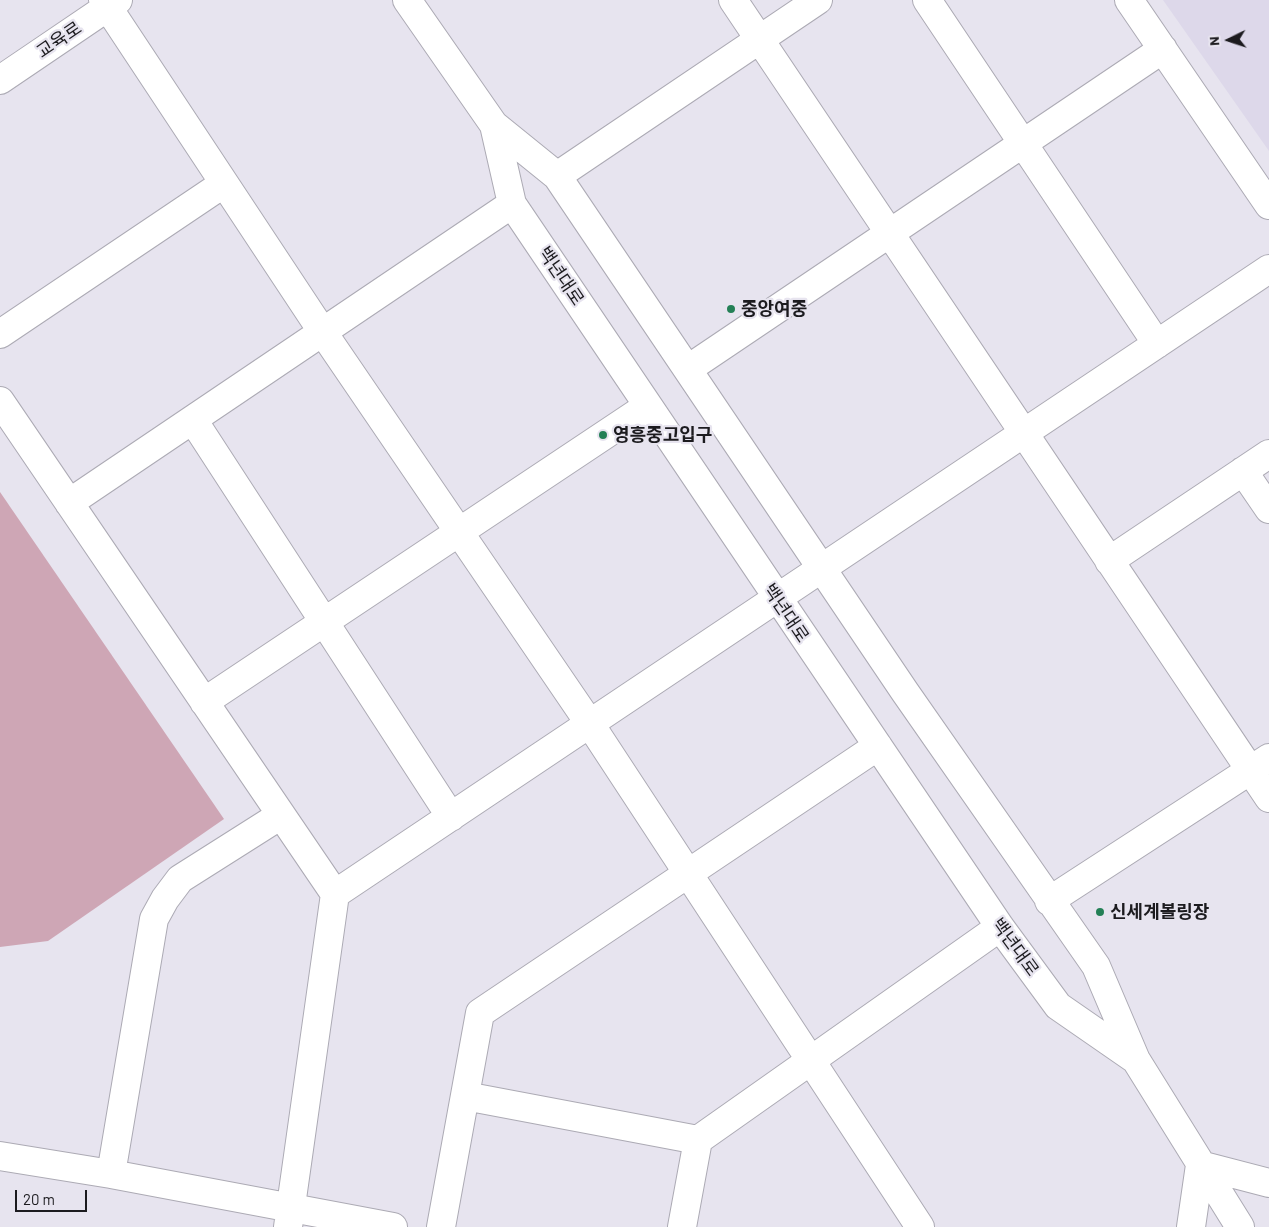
<!DOCTYPE html>
<meta charset="utf-8">
<style>
body{margin:0}
#map{position:relative;width:1269px;height:1227px;overflow:hidden;background:#e7e4ef;font-family:Barlow,sans-serif}
canvas{display:block}
.north{position:absolute;left:1204px;top:15px;width:50px;height:50px;-webkit-text-stroke:4px #e7e4ef;paint-order:stroke;rotate:266deg;font-size:14px;font-weight:700;line-height:20px;text-align:center;color:#1c1b1f}
.north::after{content:'';display:block;margin:auto;width:18px;height:22px;background:#1c1b1f;clip-path:polygon(50% 0,100% 100%,50% 72%,0 100%)}
.scale{position:absolute;left:15px;top:1190px;width:72px;height:22px;box-sizing:border-box;border:2px solid #1c1b1f;border-top:0;padding-left:6px;font-size:15px;line-height:18px;white-space:nowrap;color:#1c1b1f;-webkit-text-stroke:4px #e7e4ef;paint-order:stroke}
</style>
<div id="map">
<canvas width="1269" height="1227"></canvas>
<div class="north">N</div>
<div class="scale">20 m</div>
</div>
<script>
const ctx = document.querySelector('canvas').getContext('2d');
ctx.lineJoin = 'round';
function fill(path, color) { ctx.fillStyle = color; ctx.fill(path, 'evenodd'); }
function strokePath(path, color, width, dash) { ctx.strokeStyle = color; ctx.lineWidth = width; ctx.lineCap = dash ? 'butt' : 'round'; ctx.setLineDash(dash || []); ctx.stroke(path); }
function label(font, color, halo, rows, align = 'center') {
  ctx.font = font + ' Barlow,"Noto Sans KR",sans-serif'; ctx.lineWidth = 4.5; ctx.setLineDash([]); ctx.textBaseline = 'middle'; ctx.strokeStyle = halo; ctx.fillStyle = color; for (const [text, x, y, turn = 0] of rows) {
    ctx.save(); ctx.translate(x, y); ctx.rotate((+turn || 0) * Math.PI / 180); ctx.textAlign = isNaN(turn) ? turn : align; if (halo) ctx.strokeText(text, 0, 0); ctx.fillText(text, 0, 0); ctx.restore();
  }
}
fill(new Path2D(`
 M1163,0h106v151z`), '#ddd8ea');
fill(new Path2D(`
 M0,492l224,327 -176,122 -48,6z`), '#cea6b5');
const minor = new Path2D(`
 M103,0l219,331 268,393 330,503
 M407,0l87,125 63,51 348,516 191,274 40,94 104,167
 M733,0l536,798
 M927,0l230,344
 M1129,0l140,205
 M0,80l118,-80
 M494,125l18,79 488,723 58,79 78,54
 M557,176l261,-176
 M0,334l223,-150
 M688,369l475,-320
 M0,401l335,493
 M193,420l258,397
 M1243,471l26,38
 M69,503l443,-299
 M1109,561l160,-107
 M204,702l444,-296
 M1049,901l220,-143
 M465,1096l233,44 302,-213
 M0,1156l111,18 282,53
 M111,1174l43,-255 11,-20 15,-20 101,-64
 M288,1227l47,-333 934,-625
 M441,1227l39,-214 398,-267
 M682,1227l16,-87
 M1191,1227l9,-62 69,18`);
strokePath(minor, '#acaab4', 30);
strokePath(minor, '#fff', 28);
for (const [x, y, r, color] of [
 [731,309,5,"#248056"],
 [603,435,5,"#248056"],
 [1100,912,5,"#248056"]
]) { const dot = new Path2D(); dot.arc(x, y, r, 0, 2 * Math.PI); ctx.fillStyle = color; ctx.fill(dot); strokePath(dot, '#e7e4ef', 2); }
label('18px', '#1c1b1f', '#e7e4ef', [
 ["교육로",59,40,-34],
 ["백년대로",561,276,56],
 ["백년대로",786,613,56],
 ["백년대로",1015,947,54]
]);
label('bold 18px', '#1c1b1f', '#e7e4ef', [
 ["중앙여중",741,309],
 ["영흥중고입구",613,435],
 ["신세계볼링장",1110,912]
], 'left');
</script>
